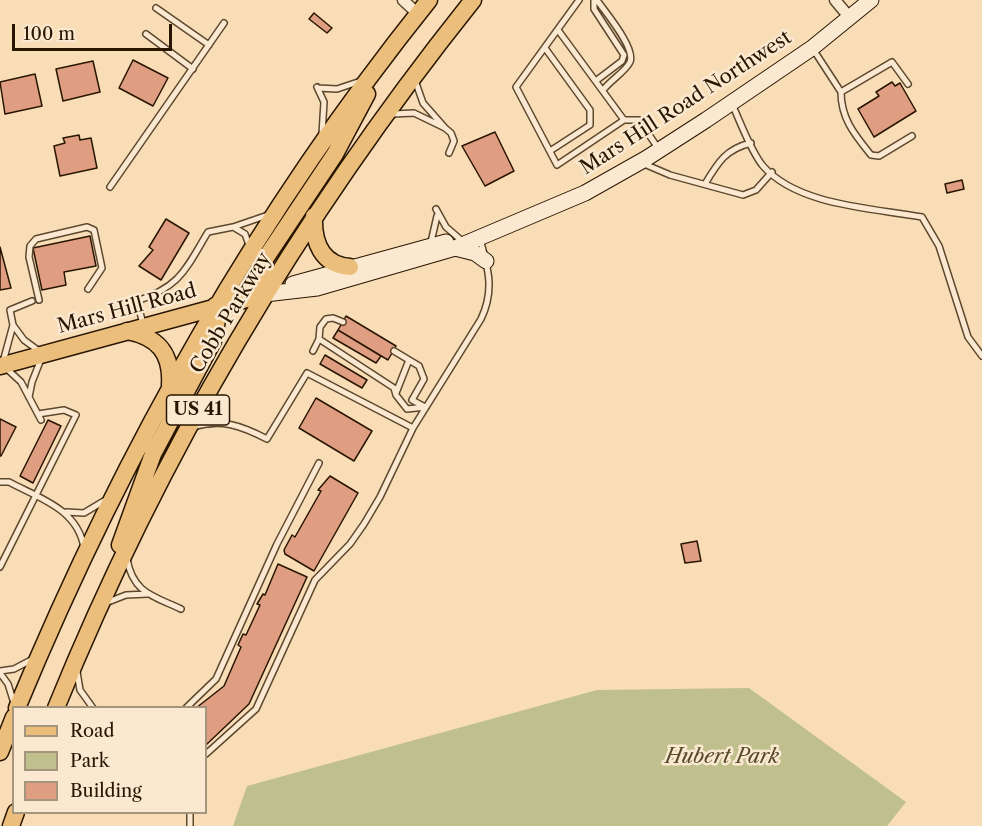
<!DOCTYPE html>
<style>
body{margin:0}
#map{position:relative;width:982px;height:826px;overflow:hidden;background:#f8ddb7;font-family:"Libre Caslon Text",serif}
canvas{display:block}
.legend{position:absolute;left:12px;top:706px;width:195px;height:108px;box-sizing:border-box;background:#fae9d0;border:2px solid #a6957d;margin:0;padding:8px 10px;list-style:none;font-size:18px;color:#291600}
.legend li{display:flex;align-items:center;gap:12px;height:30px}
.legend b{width:30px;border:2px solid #a6957d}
.scale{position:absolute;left:12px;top:24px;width:160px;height:27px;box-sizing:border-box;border:3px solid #291600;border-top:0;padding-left:8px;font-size:18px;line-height:21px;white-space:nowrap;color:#291600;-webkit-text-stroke:4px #fae9d0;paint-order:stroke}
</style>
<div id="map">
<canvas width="982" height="826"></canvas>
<ul class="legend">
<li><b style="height:8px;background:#ecbe7c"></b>Road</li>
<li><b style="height:16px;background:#bfc08d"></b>Park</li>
<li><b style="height:16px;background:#df9e81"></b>Building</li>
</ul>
<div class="scale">100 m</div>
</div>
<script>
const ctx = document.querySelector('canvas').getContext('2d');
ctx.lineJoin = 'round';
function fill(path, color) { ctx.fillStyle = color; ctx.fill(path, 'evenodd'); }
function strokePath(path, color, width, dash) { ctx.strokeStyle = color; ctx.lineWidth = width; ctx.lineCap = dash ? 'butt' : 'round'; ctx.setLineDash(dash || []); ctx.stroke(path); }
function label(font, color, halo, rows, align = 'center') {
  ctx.font = font + ' "Libre Caslon Text",serif'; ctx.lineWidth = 5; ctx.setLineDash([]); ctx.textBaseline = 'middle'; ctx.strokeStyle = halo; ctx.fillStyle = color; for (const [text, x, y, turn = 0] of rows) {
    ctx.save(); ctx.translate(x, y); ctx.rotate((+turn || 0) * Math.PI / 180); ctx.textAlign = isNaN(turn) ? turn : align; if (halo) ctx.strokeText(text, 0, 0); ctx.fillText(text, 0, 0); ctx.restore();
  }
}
fill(new Path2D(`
 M749,688l157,114 -19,24h-654l14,-40 350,-96z`), '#bfc08d');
const building = new Path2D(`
 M314,13l18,15 -5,5 -18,-14z
 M133,60l35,18 -15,28 -34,-18z
 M93,61l7,31 -37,9 -7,-32z
 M35,74l7,32 -37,8 -5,-32z
 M892,82l3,4 5,-3 16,28 -42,26 -16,-28 21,-13 -3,-4z
 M495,132l19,39 -29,15 -23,-40z
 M79,135l1,5 11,-2 6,30 -37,8 -6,-30 11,-3 -2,-5z
 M962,180l2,9 -17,4 -2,-9z
 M166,219l23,14 -28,47 -22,-14 14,-16 -4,-3z
 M90,236l6,30 -32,6 2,13 -24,5 -9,-42z
 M0,247l11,41 -11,2z
 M346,316l50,30 -8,14 -50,-30z
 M338,330l43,26 -5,7 -43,-25z
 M325,355l42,25 -5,8 -42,-24z
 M316,398l56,33 -18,30 -55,-33z
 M0,419l16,8 -15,29h-1z
 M48,420l13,6 -28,57 -13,-7z
 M330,476l28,17 -44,78 -29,-17 -1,-4 8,-15 3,2 26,-46 -3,-1z
 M697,541l4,20 -16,2 -4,-19z
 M278,564l29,13 -58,127 -43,41v-37h-10l28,-22 17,-39 -3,-2 5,-11 3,1 14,-30 -3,-1 6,-10 2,1z`);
fill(building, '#df9e81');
strokePath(building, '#291600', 1.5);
const lane = new Path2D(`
 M579,0l-63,87 41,78 67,-45
 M594,0v9l30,46 -2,6 -25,19
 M597,0c8,12 39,48 33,62 -4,9 -19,18 -26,27
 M156,8l53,37
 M558,30l66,90h15l19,28
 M146,34l47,35
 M545,48l45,62v15l-40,26
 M813,49l28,43 51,-30 16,22
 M317,87l7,15 -2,32
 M318,88l19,1 24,-8
 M841,92c0,27 14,43 30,63l8,1 33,-20
 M732,104c8,17 19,48 31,62 35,40 110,42 159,51l17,29 29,91 14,19
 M393,114l21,-1 31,15 -22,-25 -7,-20
 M445,128l6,5 3,8 -5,12
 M642,163l28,12 73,20 13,-5 16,-18
 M705,184c13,-22 21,-35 46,-41
 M110,187l114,-164
 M436,209l10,18 15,13
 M235,228l10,6 4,11
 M431,242l6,-26
 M39,300l-10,-43 1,-11 6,-7 51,-12 7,3 8,38 -14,21
 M143,324l-6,-23c44,-15 48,-31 71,-69l25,-5 35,-12
 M13,325l-3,-15 22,-9
 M319,339l1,-12 6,-8 7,-1 10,4
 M313,351l6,-12 75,49 2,7 11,14 19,-2
 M394,351l25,15 5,13 -12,21 13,7
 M3,362l10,-37 11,15 15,11
 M7,369l14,13 20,38
 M396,393l13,-33
 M29,397l3,-15 9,-23
 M193,427c28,-9 49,-1 74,12l40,-66 106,55
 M0,482h9c30,16 69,27 75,66
 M66,512l18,1 20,-12
 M127,559c6,34 26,37 54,50
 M0,567l76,-152 -12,-5 -26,4
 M108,602l18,-7 22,-1
 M0,671l14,-2 19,-10
 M77,672l3,18 13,18
 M0,673l8,11 6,19
 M186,708l30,-29 61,-135 42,-81
 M206,754l50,-45 59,-129 35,-36 14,-20 16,-27 33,-69 68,-109c14,-29 7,-51 -1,-80
 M190,812v14`);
const street = new Path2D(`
 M403,0l15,14
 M835,0l15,18`);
const secondary = new Path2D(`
 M455,248l20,5 11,8
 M293,284l153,-42
 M265,294l52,-6 138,-40 130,-55 62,-35 59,-38 106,-72 59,-48`);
const primary = new Path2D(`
 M314,216c-1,26 7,49 36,51
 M265,294l-3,-17 3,-18 70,-105 32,-60
 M127,331c31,6 45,22 43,54
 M0,366l265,-72
 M120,545l33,-91 60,-113 4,-21 -2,-14
 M17,708c105,-254 240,-494 412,-708
 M56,708c104,-256 245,-493 417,-708
 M0,752l14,-35
 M11,826l5,-14`);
strokePath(lane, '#5d482e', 8);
strokePath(street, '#5d482e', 13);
strokePath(secondary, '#291600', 17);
strokePath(primary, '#291600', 19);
strokePath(lane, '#fae9d0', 5);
strokePath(street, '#fae9d0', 10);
strokePath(secondary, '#fae9d0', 15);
strokePath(primary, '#ecbe7c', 16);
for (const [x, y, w] of [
 [198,410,63]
]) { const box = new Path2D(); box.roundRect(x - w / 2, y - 15, w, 30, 4.5); ctx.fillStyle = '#fae9d0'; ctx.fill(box); strokePath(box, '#291600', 1.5); }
label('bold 18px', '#291600', null, [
 ["US 41",198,410]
]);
label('20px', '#291600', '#fae9d0', [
 ["Mars Hill Road Northwest",686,103,-33],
 ["Mars Hill Road",127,309,-15],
 ["Cobb Parkway",231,313,-59]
]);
label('italic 20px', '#56492a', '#fae9d0', [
 ["Hubert Park",722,757]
]);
</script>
